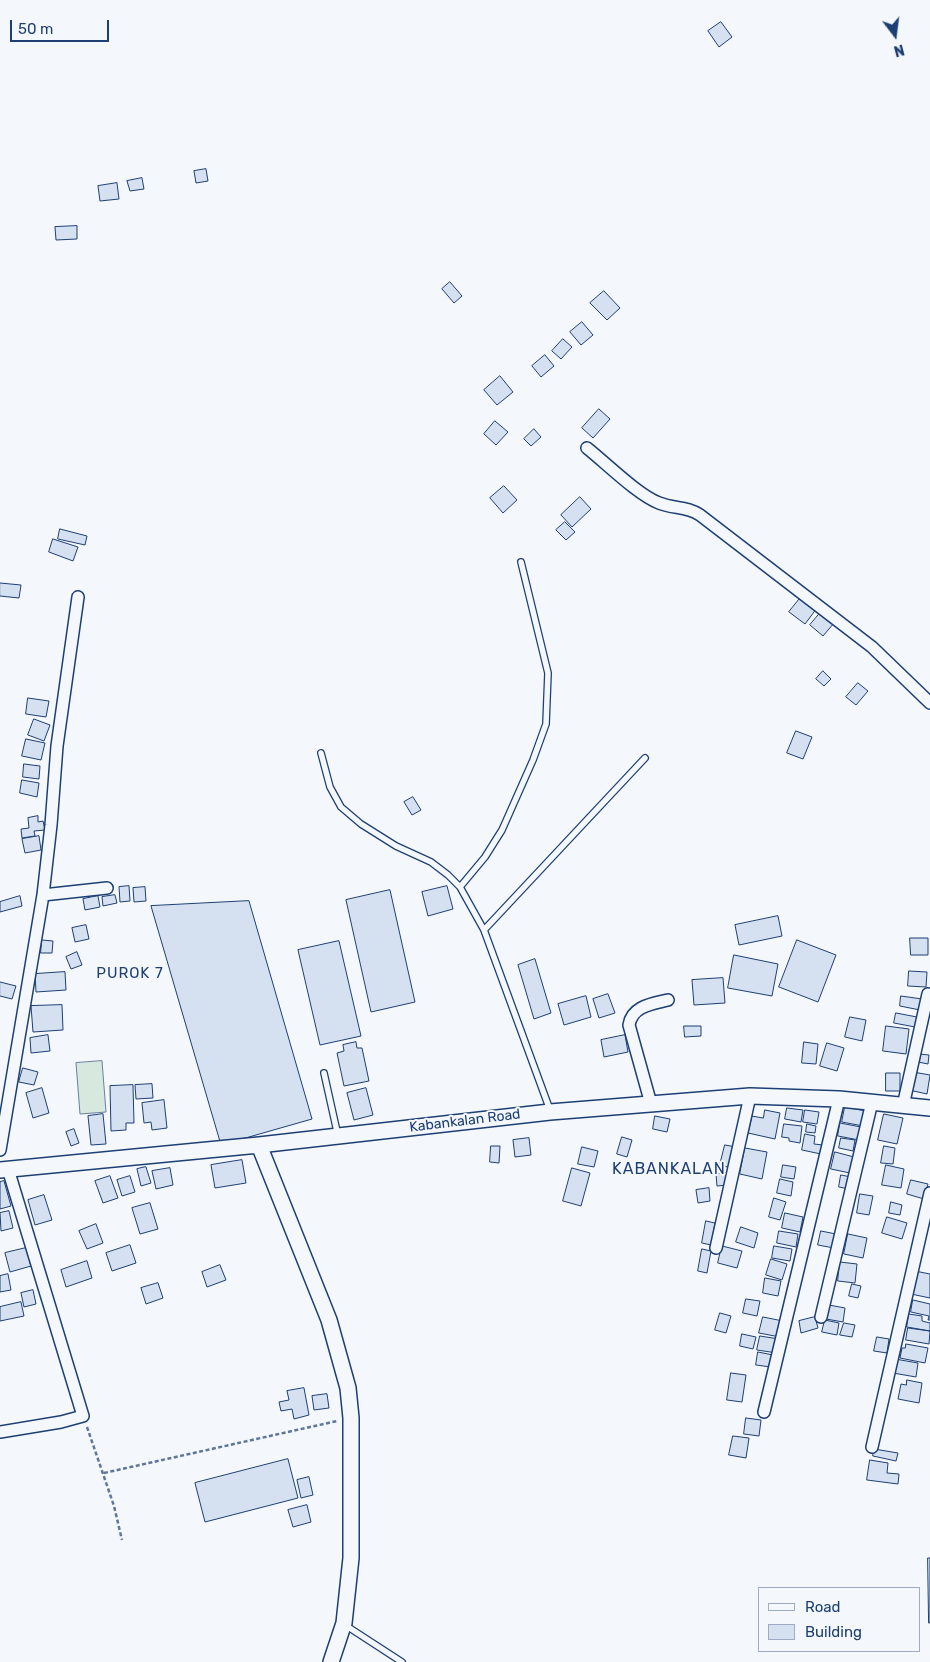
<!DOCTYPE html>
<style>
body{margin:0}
#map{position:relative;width:930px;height:1662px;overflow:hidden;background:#f4f7fb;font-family:Rubik,sans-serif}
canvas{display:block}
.legend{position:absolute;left:758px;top:1587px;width:162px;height:65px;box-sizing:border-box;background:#f4f7fb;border:1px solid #9eadc5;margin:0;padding:6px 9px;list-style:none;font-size:15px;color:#1d3f73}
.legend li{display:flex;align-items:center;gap:10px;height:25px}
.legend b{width:25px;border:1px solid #9eadc5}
.north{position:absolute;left:870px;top:10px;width:50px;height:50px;-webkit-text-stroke:4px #f4f7fb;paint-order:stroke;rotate:165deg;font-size:14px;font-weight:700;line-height:20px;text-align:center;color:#1d3f73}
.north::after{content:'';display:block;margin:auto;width:18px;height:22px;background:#1d3f73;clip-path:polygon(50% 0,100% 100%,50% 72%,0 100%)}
.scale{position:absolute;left:10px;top:20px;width:99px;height:22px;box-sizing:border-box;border:2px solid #1d3f73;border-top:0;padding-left:6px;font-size:15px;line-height:18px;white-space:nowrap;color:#1d3f73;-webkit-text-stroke:4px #f4f7fb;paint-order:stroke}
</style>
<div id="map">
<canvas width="930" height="1662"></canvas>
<ul class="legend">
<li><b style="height:6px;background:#f4f7fb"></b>Road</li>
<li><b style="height:14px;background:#d5e0f0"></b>Building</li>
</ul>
<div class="north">N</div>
<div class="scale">50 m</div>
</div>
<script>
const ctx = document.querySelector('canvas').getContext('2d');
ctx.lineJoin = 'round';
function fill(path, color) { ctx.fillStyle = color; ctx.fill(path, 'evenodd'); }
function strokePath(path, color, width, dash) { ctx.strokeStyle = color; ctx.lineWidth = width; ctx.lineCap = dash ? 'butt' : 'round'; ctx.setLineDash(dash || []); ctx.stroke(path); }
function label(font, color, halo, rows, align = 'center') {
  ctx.font = font + ' Rubik,sans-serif'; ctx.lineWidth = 4; ctx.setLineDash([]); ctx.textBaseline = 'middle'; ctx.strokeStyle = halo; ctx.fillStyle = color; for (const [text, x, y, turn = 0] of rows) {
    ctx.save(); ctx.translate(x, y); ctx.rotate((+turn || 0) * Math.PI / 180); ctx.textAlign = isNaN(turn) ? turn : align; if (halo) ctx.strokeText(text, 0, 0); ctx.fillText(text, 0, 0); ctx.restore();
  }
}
const green = new Path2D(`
 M102,1061l4,51 -26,2 -4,-51z`);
fill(green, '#d7e8df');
strokePath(green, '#687fa3', 1);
const building = new Path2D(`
 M721,22l11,15 -13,10 -11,-16z
 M206,169l2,12 -12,2 -2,-12z
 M142,178l2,11 -14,2 -3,-10z
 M117,183l2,16 -19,2 -2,-15z
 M77,226v13l-21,1 -1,-13z
 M450,282l12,14 -8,7 -12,-14z
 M604,291l16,17 -13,12 -17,-17z
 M582,322l11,13 -12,10 -11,-13z
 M563,339l9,8 -11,12 -9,-8z
 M545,355l9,11 -13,11 -9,-11z
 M500,376l13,16 -16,13 -13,-15z
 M599,409l11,10 -17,19 -11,-10z
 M495,421l13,11 -12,13 -12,-11z
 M534,429l7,8 -10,9 -7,-7z
 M504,486l13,14 -14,13 -13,-15z
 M580,497l11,12 -19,18 -11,-12z
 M565,522l10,10 -9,8 -10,-10z
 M60,529l27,7 -2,9 -27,-6z
 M53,539l25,8 -5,14 -24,-9z
 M0,583l21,2 -2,13 -19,-2z
 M802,596l15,12 -12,16 -16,-12z
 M821,612l13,11 -11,13 -13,-11z
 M823,671l8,8 -7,7 -8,-7z
 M858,683l10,8 -12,14 -10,-8z
 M28,698l21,3 -3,16 -20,-3z
 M34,719l16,6 -6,16 -16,-6z
 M796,731l16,6 -9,22 -16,-6z
 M26,739l19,4 -4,17 -19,-4z
 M24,764l16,2 -1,13 -16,-2z
 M22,780l17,3 -2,14 -17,-4z
 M413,797l8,13 -9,5 -8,-13z
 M38,816v6l5,-1 2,9 -11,1 1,5 -13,2 -1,-9 8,-1 -1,-10z
 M39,836l2,14 -16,3 -3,-14z
 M129,886l1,15 -10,1 -1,-15z
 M447,886l6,23 -25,7 -6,-24z
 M145,887l1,14 -12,1 -1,-14z
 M390,890l25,112 -44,10 -25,-112z
 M115,895l2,8 -14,3 -1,-9z
 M20,896l2,10 -22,6v-10z
 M98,896l2,11 -15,3 -2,-11z
 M249,901l63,218 -91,26 -70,-239z
 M778,916l4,20 -43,9 -4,-20z
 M86,925l3,14 -14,3 -3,-14z
 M910,938h18v17h-17z
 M42,940l11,1 -1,12h-11z
 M797,940l39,15 -18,47 -39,-15z
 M339,941l22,95 -41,9 -22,-95z
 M77,952l5,13 -11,4 -5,-12z
 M734,955l44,9 -6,32 -44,-8z
 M535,959l16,54 -17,6 -16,-54z
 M909,971l18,1 -1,15 -18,-1z
 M65,972l1,18 -30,2 -1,-18z
 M723,978l2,25 -31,2 -2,-25z
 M0,982l16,4 -4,13 -12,-3z
 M608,994l7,19 -16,5 -6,-19z
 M586,996l5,21 -27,8 -6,-21z
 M901,996l21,3 -2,11 -20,-4z
 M62,1005l1,25 -30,2 -2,-26z
 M896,1013l21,4 -2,10 -21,-4z
 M850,1017l16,3 -4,21 -17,-4z
 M684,1026h17v10l-16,1z
 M886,1026l23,3 -3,25 -23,-3z
 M48,1035l2,16 -19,2 -1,-15z
 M625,1035l3,17 -24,5 -3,-17z
 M356,1042l1,6h5l7,33 -25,5 -7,-33 7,-2 -1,-6z
 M804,1042l14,2 -2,20 -14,-1z
 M827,1043l17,5 -7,23 -17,-5z
 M919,1054l10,1 -1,9 -10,-2z
 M23,1068l15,4 -4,13 -15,-3z
 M913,1072l17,3 -3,19 -18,-4z
 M886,1073h14v18h-14z
 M152,1084l1,14 -17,1 -1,-14z
 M133,1085l1,38h-8v7l-15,1 -1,-45z
 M42,1088l7,25 -16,5 -7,-25z
 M366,1088l7,27 -19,5 -7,-27z
 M164,1100l3,28 -15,2 -1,-8 -7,1 -2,-20z
 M845,1107l21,4 -3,15 -21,-4z
 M787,1108l16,2 -2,12 -16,-3z
 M765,1110l15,3 -5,26 -27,-6 4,-17 11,2z
 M805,1110l14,2 -2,12 -14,-2z
 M103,1114l3,30 -15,1 -3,-29z
 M884,1114l19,4 -6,26 -19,-4z
 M655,1116l15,3 -3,13 -14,-3z
 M840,1123l21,4 -2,13 -21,-4z
 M784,1124l18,2 -2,17 -11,-2v-3l-7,-1z
 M807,1124l9,2 -1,7 -9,-1z
 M74,1129l5,14 -8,3 -5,-14z
 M805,1134l10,2 -1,8 9,1 -2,9 -19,-4z
 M622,1137l10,3 -5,17 -10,-3z
 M529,1138l2,17 -16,2 -2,-17z
 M841,1138l14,2 -2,11 -14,-3z
 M725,1145l11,2 -5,21 -11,-3z
 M491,1146h9l-1,17 -9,-1z
 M884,1146l11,2 -2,16 -12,-1z
 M582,1147l16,4 -4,16 -16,-3z
 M745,1148l22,4 -5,27 -22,-5z
 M835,1152l19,5 -4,16 -19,-4z
 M242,1160l4,23 -31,5 -4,-23z
 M783,1165l13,2 -2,12 -13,-2z
 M886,1165l18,4 -3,19 -19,-3z
 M146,1167l5,16 -10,3 -4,-17z
 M170,1168l3,17 -17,4 -4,-18z
 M572,1168l18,5 -9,33 -18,-5z
 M727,1173l1,12 -11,1 -1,-12z
 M841,1175l10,2 -2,12 -10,-2z
 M110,1176l8,22 -15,5 -8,-22z
 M130,1176l5,16 -13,4 -5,-16z
 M780,1179l13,3 -2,14 -14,-3z
 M911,1180l17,4 -4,15 -17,-5z
 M4,1181l7,25 -11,3v-27z
 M709,1188l1,13 -12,2 -2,-13z
 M860,1194l13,2 -4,19 -12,-2z
 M44,1195l8,25 -17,5 -7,-25z
 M774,1198l12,4 -6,18 -11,-3z
 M891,1202l11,3 -2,10 -11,-2z
 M150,1203l8,26 -18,5 -8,-26z
 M9,1211l4,17 -12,3 -1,-18z
 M785,1213l18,4 -3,15 -18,-4z
 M887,1217l20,6 -5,16 -20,-6z
 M706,1221l9,2 -4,22 -9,-2z
 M96,1224l7,19 -16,6 -8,-18z
 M741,1227l17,6 -4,15 -18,-6z
 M779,1231l19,3 -2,13 -19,-4z
 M821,1231l15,3 -2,14 -16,-3z
 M848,1234l19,4 -4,20 -19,-4z
 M130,1245l6,18 -24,8 -6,-18z
 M722,1246l20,5 -5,17 -19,-5z
 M774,1246l18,3 -2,12 -18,-3z
 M26,1248l5,18 -21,6 -5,-19z
 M702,1249l9,2 -4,22 -9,-2z
 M771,1259l16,5 -5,16 -16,-5z
 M87,1261l5,17 -26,9 -5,-17z
 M840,1262l17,2 -2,19 -17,-2z
 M220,1265l6,15 -19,7 -5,-15z
 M915,1271l15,3v24l-19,-4z
 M8,1274l3,16 -11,2v-16z
 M765,1278l16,3 -3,15 -15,-3z
 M158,1283l5,15 -17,6 -5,-16z
 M852,1284l9,2 -3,12 -9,-2z
 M33,1290l3,14 -12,3 -3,-14z
 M746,1299l14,2 -3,15 -14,-3z
 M913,1300l17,4v16h-2l1,-4 -18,-4z
 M21,1302l3,14 -24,5v-14z
 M829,1305l16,3 -2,14 -17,-3z
 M720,1313l11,3 -5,17 -11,-3z
 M909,1314l13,2v5l8,2v8l-23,-4z
 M763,1317l20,4 -3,16 -21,-4z
 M815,1317l3,11 -17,5 -2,-12z
 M825,1320l14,3 -2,12 -15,-3z
 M844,1323l11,2 -3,12 -12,-2z
 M908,1328l22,3 -1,13 -23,-4z
 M742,1334l14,3 -3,12 -13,-3z
 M760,1336l19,3 -2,14 -20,-3z
 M877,1337l12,2 -2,14 -13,-2z
 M906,1344l22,4 -3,15 -25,-5 2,-10h3z
 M758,1352l15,3 -2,12 -15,-2z
 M895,1359l23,4 -2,14 -23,-4z
 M731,1373l15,2 -4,27 -15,-2z
 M907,1380l15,3 -3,20 -21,-4 3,-15 5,1z
 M304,1388l5,27 -15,4 -2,-10 -11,2 -2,-9 10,-2 -2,-9z
 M327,1394l2,14 -15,2 -2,-14z
 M746,1418l15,2 -2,16 -15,-2z
 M733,1436l16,2 -3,20 -17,-3z
 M874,1449l24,4 -2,8 -23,-5z
 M288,1459l10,39 -93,24 -10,-39z
 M870,1460l18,3 -1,10 12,1 -1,10 -31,-4z
 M309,1477l4,18 -12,3 -4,-18z
 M307,1505l4,17 -18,5 -5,-17z
 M928,1558h2v65h-1z`);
fill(building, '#d5e0f0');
strokePath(building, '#1d3f73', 1);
const service = new Path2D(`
 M321,753l9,34 11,20 20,17 35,22 35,16 17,13 12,12 24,43 66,180
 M460,887l25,-30 17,-27 31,-70 13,-36 2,-51 -27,-111
 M484,930l161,-172
 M324,1073l14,63
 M345,1625l57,37`);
const minor = new Path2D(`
 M587,448c19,15 51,47 72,55 15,6 28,3 41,12l172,132 58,56
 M43,895l64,-7
 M651,1104l-22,-79c3,-19 23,-21 39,-25
 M903,1106l25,-112
 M0,1150l43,-255 8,-70 6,-79 21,-149
 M716,1248l34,-152
 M821,1317l51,-215
 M764,1412l75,-313
 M0,1432l61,-10 22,-6 -75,-247
 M872,1447l58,-254`);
const tertiary = new Path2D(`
 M259,1145l70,175 19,68 3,30v140l-7,65 -13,39
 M0,1170l259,-25 291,-33 200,-16 89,3 91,9`);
strokePath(service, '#1d3f73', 8);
strokePath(minor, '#1d3f73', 14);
strokePath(tertiary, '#1d3f73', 18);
strokePath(new Path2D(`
 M87,1427l27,79 8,34
 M104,1473l233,-52`), '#5e769c', 2.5, [4, 2.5]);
strokePath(service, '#f4f7fb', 5.5);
strokePath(minor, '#f4f7fb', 11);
strokePath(tertiary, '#f4f7fb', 15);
label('14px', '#1d3f73', '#f4f7fb', [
 ["Kabankalan Road",465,1121,-7]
]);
ctx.letterSpacing = '1px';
label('15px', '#1d3f73', '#f4f7fb', [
 ["PUROK 7",130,974]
]);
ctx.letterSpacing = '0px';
ctx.letterSpacing = '1px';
label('16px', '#1d3f73', '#f4f7fb', [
 ["KABANKALAN",669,1169]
]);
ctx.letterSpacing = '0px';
</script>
